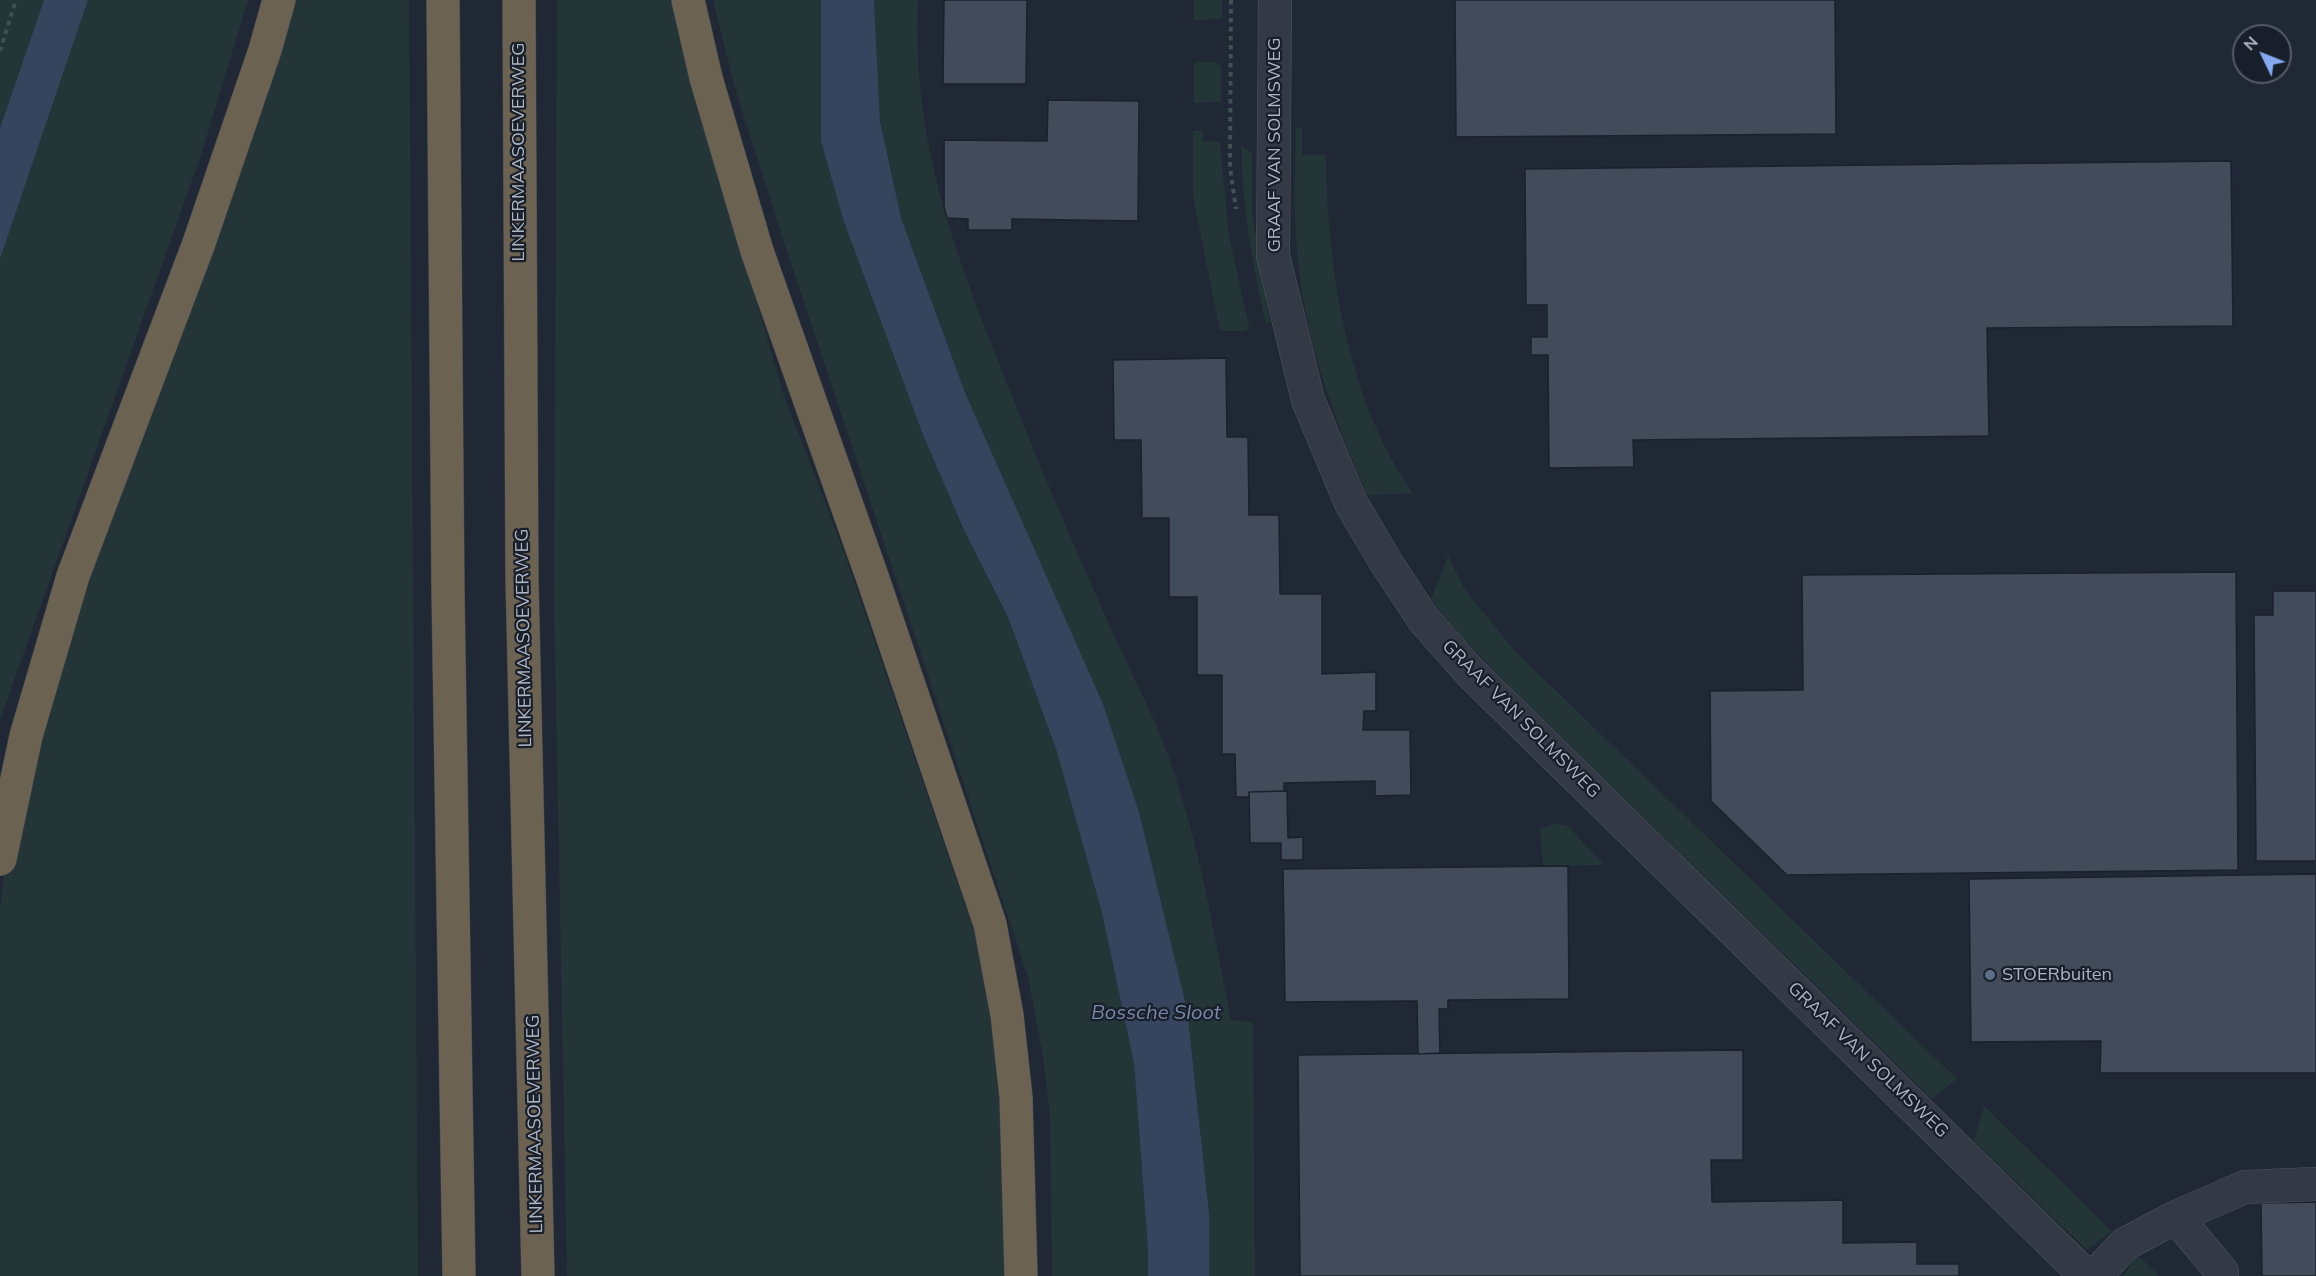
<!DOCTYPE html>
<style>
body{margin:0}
#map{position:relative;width:2316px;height:1276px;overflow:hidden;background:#202835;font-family:Mulish,sans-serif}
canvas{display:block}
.north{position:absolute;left:2232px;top:24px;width:60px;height:60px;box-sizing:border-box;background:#191f2a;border:2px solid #555b67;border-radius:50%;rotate:313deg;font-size:16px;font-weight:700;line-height:24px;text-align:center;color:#aeb5c2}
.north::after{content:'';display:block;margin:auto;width:21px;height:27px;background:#84a9f1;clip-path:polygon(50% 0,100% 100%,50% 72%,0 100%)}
</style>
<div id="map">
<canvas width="2316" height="1276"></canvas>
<div class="north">N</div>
</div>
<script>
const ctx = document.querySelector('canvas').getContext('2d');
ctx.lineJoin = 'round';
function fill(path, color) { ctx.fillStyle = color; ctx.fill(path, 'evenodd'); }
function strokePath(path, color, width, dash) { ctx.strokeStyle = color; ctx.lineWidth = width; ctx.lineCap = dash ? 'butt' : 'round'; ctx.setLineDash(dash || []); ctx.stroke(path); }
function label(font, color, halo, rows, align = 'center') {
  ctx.font = font + ' Mulish,sans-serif'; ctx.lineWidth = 4.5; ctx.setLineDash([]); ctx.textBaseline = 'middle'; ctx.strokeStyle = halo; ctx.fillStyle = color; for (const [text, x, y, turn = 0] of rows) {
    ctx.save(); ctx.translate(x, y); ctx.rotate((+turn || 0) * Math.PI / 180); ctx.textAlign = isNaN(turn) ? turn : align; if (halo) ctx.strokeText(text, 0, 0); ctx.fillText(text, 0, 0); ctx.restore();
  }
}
fill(new Path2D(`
 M0,0h44l-44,128z
 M88,0h160l-47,155 -201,565v-461z
 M291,0h118l9,1276h-418v-366l5,-46 89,-314z
 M557,0h118l38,148 70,245 60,156 136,397 18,92 15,238h-445l-13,-677z
 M713,0h108v141l22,78 80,216 41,95 44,87 49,135 45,161 32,150 14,187v26h-96l-2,-160 -7,-60 -15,-79 -243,-732 -48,-150z
 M874,0h44c-6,137 33,241 82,366 36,92 75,183 116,273 17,39 39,78 53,119 30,85 45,173 62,262l22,2 2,254h-46v-63l-22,-204 -48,-197 -173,-417 -65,-177 -21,-97z
 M1194,0h28v18l-28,3z
 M1194,62h19l8,4v36l-27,1z
 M1296,128h6v27l24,-1c1,99 15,203 59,293 8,16 19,32 28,47l-46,1c-31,-73 -59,-146 -68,-225 -6,-47 -4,-95 -3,-142z
 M1193,131h10v10l17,1 9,94 20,90 -3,5h-26l-27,-134z
 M1241,144l11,10v57l18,112 -4,1c-14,-60 -24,-118 -25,-180z
 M1448,556l16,32 50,62 443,429 -25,20 -419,-409 -56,-58 -26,-33z
 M1555,823l13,3 36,39 -61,1 -3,-37z
 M1984,1106l128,125 -25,19 -113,-109z
 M2137,1255l23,21h-37z`), '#233537');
fill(new Path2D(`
 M44,0h44l-88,259v-131z
 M821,0h53l6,121 21,97 65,177 137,309 36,108 48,197 22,204v63h-61v-26l-14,-187 -32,-150 -45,-161 -49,-135 -44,-87 -41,-95 -80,-216 -22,-78z`), '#36455d');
const building = new Path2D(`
 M944,0h83l-1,84h-83z
 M1455,0h380l1,134 -380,3z
 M1048,100l91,1 -1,120 -126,-2v11h-44v-11l-21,-1 -3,-11v-67l103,1z
 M2231,161l2,165 -246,2 2,108 -356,4 1,27 -85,1 -1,-113h-17v-18h16v-32h-21l-1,-136z
 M1226,358l1,79h21l1,78h30l1,79h42v80l54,-2v39h-12l-1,19h47l1,65 -36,1v-15l-91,2v8l-35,1v5h-13l-1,-43h-13v-79h-25v-78h-28v-79h-27l-1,-78h-27l-1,-80z
 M2236,572l2,298 -451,5 -76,-74 -1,-110 93,-1 -1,-115z
 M2273,591h43v270h-60l-2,-246h19z
 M1287,791l1,47 15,-1v23h-22v-17h-31l-1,-51z
 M1568,866l1,133 -121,1v9h-9l1,44 -22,1 -1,-53 -132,1 -2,-133z
 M2316,874v199h-216l1,-32 -130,1 -2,-163z
 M1743,1050v110h-32l1,42 131,-2v43l74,-1v22h42v12h-659l-2,-221z
 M2316,1202v74h-54l-1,-73z`);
fill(building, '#414b59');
strokePath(building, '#1b212c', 1.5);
const minor = new Path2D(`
 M1275,0l-2,255 35,145 43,103 36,61 37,56 46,52 616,604
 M2176,1217l69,-30 71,-3
 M2095,1276l30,-32 51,-27 46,55`);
const highway = new Path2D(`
 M443,0l5,591 11,685
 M519,0l3,579 16,697
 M688,0l18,78 51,173 117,331 116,342 17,91 9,82 5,179
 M0,859l26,-123 47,-160 126,-333 66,-193 14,-50`);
strokePath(minor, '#4e5560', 34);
strokePath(highway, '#3b424d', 34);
strokePath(new Path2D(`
 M1231,0l-1,167 6,42
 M0,51l16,-51`), '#405053', 4, [4.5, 4.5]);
strokePath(minor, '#343a45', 33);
strokePath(highway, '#6b6251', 33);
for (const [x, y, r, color] of [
 [1990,975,6,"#5c6f8a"]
]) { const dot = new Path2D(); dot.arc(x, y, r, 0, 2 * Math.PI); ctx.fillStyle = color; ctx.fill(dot); strokePath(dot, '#191f2a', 2); }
label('18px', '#aeb5c2', '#191f2a', [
 ["GRAAF VAN SOLMSWEG",1275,145,-90],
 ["LINKERMAASOEVERWEG",519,152,-90],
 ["LINKERMAASOEVERWEG",524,638,-91],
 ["GRAAF VAN SOLMSWEG",1521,719,45],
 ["GRAAF VAN SOLMSWEG",1868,1060,44],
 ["LINKERMAASOEVERWEG",535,1124,-91]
]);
label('18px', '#aeb5c2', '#191f2a', [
 ["STOERbuiten",2002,975]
], 'left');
label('italic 20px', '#778aaa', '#191f2a', [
 ["Bossche Sloot",1156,1013]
]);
</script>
